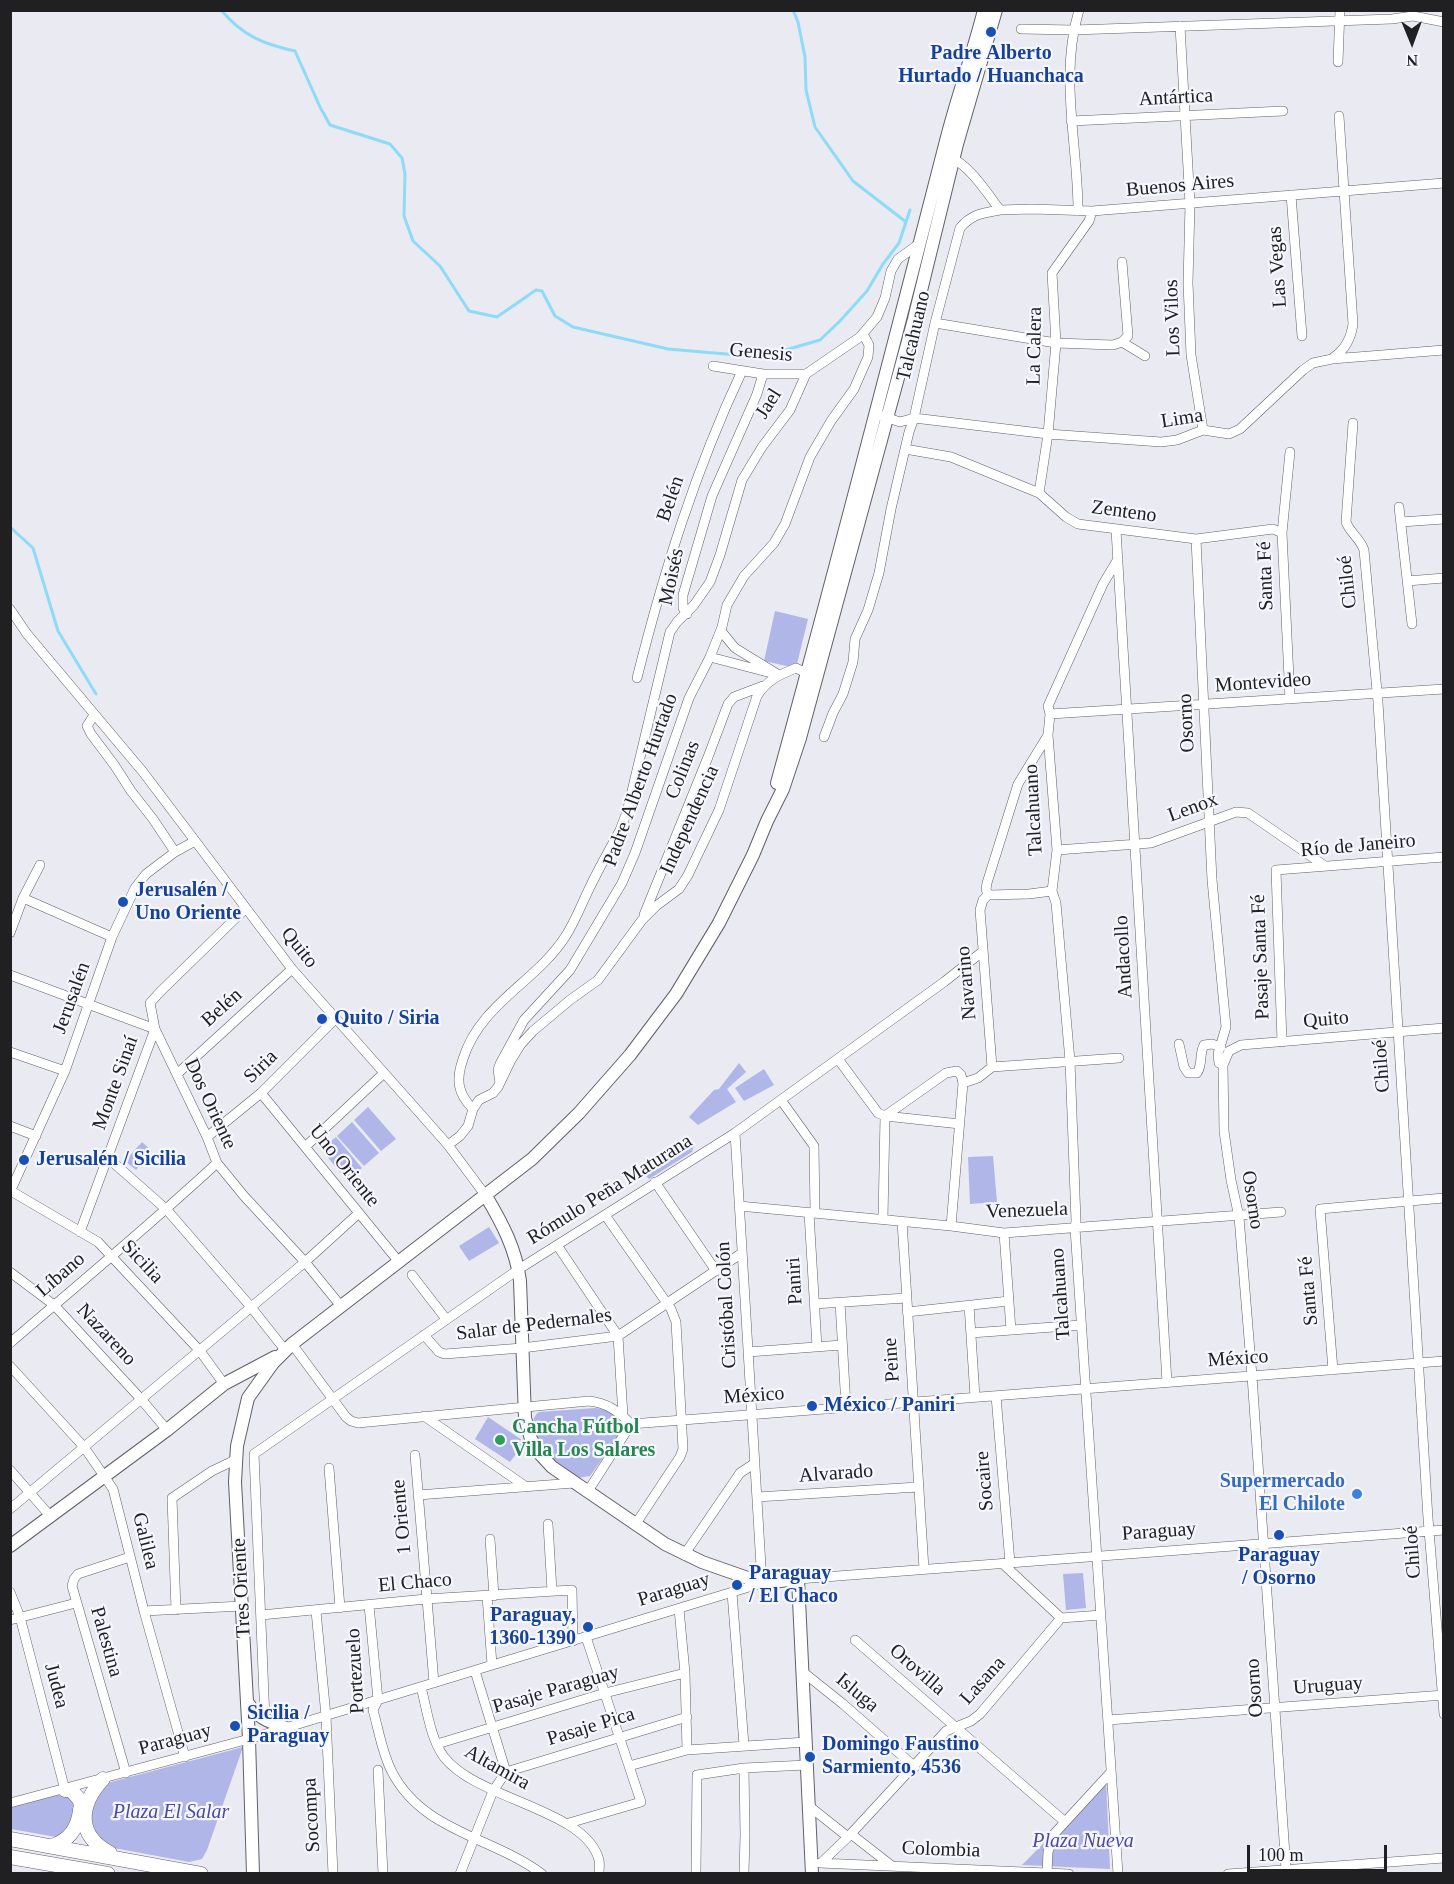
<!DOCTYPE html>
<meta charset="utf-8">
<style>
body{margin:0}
#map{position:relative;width:1454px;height:1884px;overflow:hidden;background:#e9eaf2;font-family:"Times New Roman",serif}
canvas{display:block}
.frame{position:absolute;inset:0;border:12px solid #202023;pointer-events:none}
.north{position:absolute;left:1382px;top:12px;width:60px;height:60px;-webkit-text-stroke:4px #f6f7fe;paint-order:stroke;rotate:179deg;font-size:16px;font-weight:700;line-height:24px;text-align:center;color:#202023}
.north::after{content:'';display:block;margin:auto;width:21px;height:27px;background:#202023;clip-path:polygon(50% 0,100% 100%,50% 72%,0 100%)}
.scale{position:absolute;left:1247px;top:1845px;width:140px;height:27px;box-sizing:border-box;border:3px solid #202023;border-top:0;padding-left:8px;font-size:18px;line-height:21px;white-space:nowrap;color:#202023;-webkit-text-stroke:4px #f6f7fe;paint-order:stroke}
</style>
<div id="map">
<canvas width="1454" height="1884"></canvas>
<div class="frame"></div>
<div class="north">N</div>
<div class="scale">100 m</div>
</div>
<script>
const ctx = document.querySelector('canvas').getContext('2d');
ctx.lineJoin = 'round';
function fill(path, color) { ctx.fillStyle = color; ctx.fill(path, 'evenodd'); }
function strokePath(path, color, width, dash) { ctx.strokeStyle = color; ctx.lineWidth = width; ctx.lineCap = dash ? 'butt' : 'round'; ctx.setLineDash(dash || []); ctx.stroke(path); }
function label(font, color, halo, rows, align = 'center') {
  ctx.font = font + ' "Times New Roman",serif'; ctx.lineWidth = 4.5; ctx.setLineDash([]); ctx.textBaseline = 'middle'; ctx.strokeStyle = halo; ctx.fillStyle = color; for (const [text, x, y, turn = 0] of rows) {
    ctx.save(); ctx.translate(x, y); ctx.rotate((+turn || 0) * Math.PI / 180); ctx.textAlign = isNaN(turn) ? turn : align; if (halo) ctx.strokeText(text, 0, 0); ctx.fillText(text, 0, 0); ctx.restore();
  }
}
fill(new Path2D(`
 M775,611l33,8 -12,49 -32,-7z
 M739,1063l7,9 -19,17 9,13 -38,23 -9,-8 25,-27 5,-1z
 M764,1069l10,16 -30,16 -9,-13z
 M368,1107l28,32 -15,12 -27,-31z
 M352,1122l27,31 -15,13 -27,-30z
 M336,1137l26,31 -15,13 -26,-32z
 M691,1140l3,5 -2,7 -43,27 -4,-4 -4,3 -2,-2z
 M142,1142l10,9 -16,19 -11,-9z
 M993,1156l4,46 -27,2 -2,-47z
 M489,1227l10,16 -30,18 -10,-15z
 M595,1408c13,1 25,7 26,21l-4,9 -27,38 -12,2c-7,-5 -14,-9 -20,-14 -11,-9 -36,-41 -19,-52z
 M488,1417l37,25 -15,20 -35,-23z
 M1083,1573l3,35 -20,2 -3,-36z
 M243,1747l-36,103 -5,9 -13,3 -75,-14c-29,-12 -29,-50 -3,-66z
 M1106,1780l4,89 -88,-4z
 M62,1793h5l8,8v18l-14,17 -5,1 -45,-8v-22z`), '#b0b6e8');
strokePath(new Path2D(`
 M221,10c22,26 42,34 74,41l25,56 10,18 60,19 12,14 3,16 -1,42 9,25 27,25 29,45 28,6 39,-27 6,1 13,25 18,11 95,22 81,7 26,-3 45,-13 19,-18 28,-31 16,-27 16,-21 11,-33
 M793,10l5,12 7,35 1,33 9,37 38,54 53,41
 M10,527l23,21 25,83 38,63`), '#8ddbf6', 3);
const minor = new Path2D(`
 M1180,26l10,178 -2,79 3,72 12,75
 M1021,29l53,1 318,-11 21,-3 31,6
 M1338,62l2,-52
 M1071,121l212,-10
 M949,157c20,7 38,36 51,53l32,-1 60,2 352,-28
 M1291,195l11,141
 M1078,211c0,-67 -19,-134 1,-201
 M935,323l121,20 57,2 9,-3 6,-6 -6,-74
 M1122,342l23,14
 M1334,357c12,-8 17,-19 19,-33l-14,-208
 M713,366l50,8h43
 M882,416l18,6 14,-4 134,16 113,8 16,-2 26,-10 26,4 11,-5 63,-59 10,-7 19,-4 112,-9
 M1353,423l-7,99c4,11 14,16 18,28l14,152 50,816 16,196
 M905,449l46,8 88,36 27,24 12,7 118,15 77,-10 9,4
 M1039,493l9,-59 8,-91 -4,-70 37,-52 3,-10
 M1399,507l13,117
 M1401,522l43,-3
 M1116,530l51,852
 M1196,539l16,341 14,147 -8,27 1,9 4,2 1,66 7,49 8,37 13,159 34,493
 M1118,559l-15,25 -55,122 2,8 -2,21 9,115 -5,41 4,12 14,158 6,160 -1,7 43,646
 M1407,581l37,-3
 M10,609l17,25 116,138 149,197 156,176 38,51
 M687,614l-4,-6v-13l29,-99 45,-102 6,-20
 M722,627l-1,4 14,17 44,27
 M710,657l61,16
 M637,678c27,-107 58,-207 105,-307
 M1290,699l-8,-166 8,-81
 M1050,714l394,-25
 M94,715l-7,11 4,8 24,32 16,25 22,28 22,33
 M824,737l9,-24 10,-19 10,-32 2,-23 13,-29 11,-37 12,-64 18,-77 5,-14 21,-95 25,-95c12,-14 22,-15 40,-18
 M1057,850l94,-7 85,-31 12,1 77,53
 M988,895l41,-1 23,-3
 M23,898l89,39
 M644,915l64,-158 20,-53 6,-7 29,-11
 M10,933l13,-35 17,-33
 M10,975l145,54 52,108 10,26 27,33 61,66 35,43
 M1282,1042l-6,-172 168,-13
 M1179,1044l5,23 4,6h9c6,-9 2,-19 7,-28l8,-1 9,3
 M10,1052l55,19
 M838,1059l40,54 7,3 -2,103
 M1223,1065l6,-14 12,-6 203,-17
 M992,1067l-12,-157 3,-10 5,-5 -2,-6 1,-6 31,-99 30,-49
 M992,1067l127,-9
 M177,1074l115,-105
 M500,1083l-2,-13 2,-6 24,-44 46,-50 52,-87 13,-30 54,-155 21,-41 12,-30 5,-22 17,-29 30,-33 11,-19 25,-67 21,-36 23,-32 14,-32 1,-12 -6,-11
 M963,1083l15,-5 14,-11
 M261,1093l138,169
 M781,1100l33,46 1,67
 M473,1109c-16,-16 -17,-30 -10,-50 17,-55 73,-77 102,-122 10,-15 17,-34 25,-50 9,-19 20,-38 30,-57l7,-18 43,-180 7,-10 17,-17 16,-23 10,-27 22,-75 20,-33 28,-37 16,-36 54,-37 17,-20 8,-19 6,-27 7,-12 21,-15
 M885,1116l61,-43 11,-2 4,4 2,8 -12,143
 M885,1116l75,8
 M10,1126l26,10
 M207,1137l54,-44 75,-75
 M448,1145l12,-9 8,-10 5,-17 6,-9 14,-7 5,-6 13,-27 10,-16 12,-13 37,-31 28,-20 44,-60 14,-14 23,-17 9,-14 31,-65 38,-114c10,-16 22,-21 39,-28l12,6
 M305,1147l79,-74
 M108,1158l59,52 84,97 34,43
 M655,1182l61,89
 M11,1191l87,51 102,109 24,33
 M10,1192l55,-121 47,-134 23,-49 11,-14 29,-22 20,-11
 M739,1206l212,20 53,7 277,-21
 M809,1213l8,134
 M605,1215l66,94 5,13 7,127 -3,8 -45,68
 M902,1221l22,348
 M80,1232l75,-203 -5,-26 10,-11 85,-83
 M1004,1233l7,97
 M557,1245l61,91 5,80
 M10,1272l44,33 87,94 26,31
 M412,1275l34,44
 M840,1302l6,105
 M814,1304l92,-6
 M969,1305l6,92
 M907,1312l102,-11
 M971,1333l110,-8
 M424,1335l15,17 6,2 77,-6 96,-12 124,-83
 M10,1343c70,-60 140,-118 207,-180
 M292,1344l54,73 5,4 7,2 231,-22c18,2 29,10 42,23l813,-63
 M748,1352l94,-7
 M10,1366l74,81 29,42 31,122 41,146
 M1333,1370l-13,-161 124,-11
 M996,1396l14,167
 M424,1416l101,70
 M415,1455l19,228
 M329,1468l11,140
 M10,1470l41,47
 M588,1491l43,-67
 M418,1495l156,-12
 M757,1497l161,-10
 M10,1509l295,-247 54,-49
 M548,1524l4,67
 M490,1539l4,57
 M684,1555l56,-82 15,-10
 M1002,1563l59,55
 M798,1579l646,-49
 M10,1592l10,25 45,173
 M732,1593l12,152
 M487,1596l5,69
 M369,1605l9,95 -5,10c6,21 9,43 19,62 31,60 101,65 150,102
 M679,1609l6,64 2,77
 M176,1610l-4,-112 40,-27 23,-11
 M144,1611l98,-5
 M316,1611l10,105 7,158
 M261,1615l165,-16 146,-9 1,51
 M10,1620l66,-17
 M855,1640l209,181
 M803,1672l40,32 72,63
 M421,1687c6,22 9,51 23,70 33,43 142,52 155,103 1,4 0,9 0,14
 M265,1720l-11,-266 265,-185 216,-136 209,-151 38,-30
 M1108,1720l336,-25
 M437,1744l168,-51 80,-20
 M629,1766l58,-16 119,-8
 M744,1768l1,67 -1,39
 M378,1770l5,104
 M506,1772l181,-55
 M126,1773l-54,-187 2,-7 4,-5 52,-17
 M10,1803l239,-64 513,-156 -27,-450
 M809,1806l39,31
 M569,1823l72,-21 -55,-165
 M851,1834l41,32
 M820,1863l249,11
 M821,1863l27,-26 98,-106 25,-10 9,-7 81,-96 40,-3
 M1047,1873l1,-21 6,-18 57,-62
 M460,1874l33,-83 13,-19 -31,-101
 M696,1874l1,-99 47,-7 63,-3
 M1228,1874l216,-16`);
const major = new Path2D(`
 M777,783c59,-214 114,-428 169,-642 11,-44 27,-87 38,-131
 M486,1196c16,27 30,53 34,85l5,137 6,21 9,15 12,13 113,77 37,18 60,21 36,-4 14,295
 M10,1546l157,-116 57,-46 51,-27
 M248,1703c9,15 22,19 38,25
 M253,1874l-4,-135 -14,-257 2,-36 11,-48 25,-35 19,-19 240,-185 47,-46 51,-58 46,-61 43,-71 34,-68 14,-34 16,-32 17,-51 114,-419 43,-175 39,-134`);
const highway = new Path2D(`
 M103,1779c-24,26 -27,56 7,74
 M65,1790h6l8,9 2,6
 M10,1839l191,35
 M52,1846c18,-6 26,-18 28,-36
 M10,1857l98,17`);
strokePath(minor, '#606168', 10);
strokePath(major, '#606168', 14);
strokePath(highway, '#606168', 15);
strokePath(minor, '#fff', 9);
strokePath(major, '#fff', 12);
strokePath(highway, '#fff', 14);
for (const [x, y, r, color] of [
 [991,32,6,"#1a4fb4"],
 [123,902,6,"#1a4fb4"],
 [322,1019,6,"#1a4fb4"],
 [24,1160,6,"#1a4fb4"],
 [812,1406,6,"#1a4fb4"],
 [500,1440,6,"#2e9e5b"],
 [1357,1494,6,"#3f7fe0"],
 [1279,1535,6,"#1a4fb4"],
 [737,1585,6,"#1a4fb4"],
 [588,1627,6,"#1a4fb4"],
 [235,1726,6,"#1a4fb4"],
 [810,1757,6,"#1a4fb4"]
]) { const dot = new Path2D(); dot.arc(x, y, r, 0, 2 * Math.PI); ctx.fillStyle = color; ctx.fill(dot); strokePath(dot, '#f6f7fe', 2); }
label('bold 20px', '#164399', '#f6f7fe', [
 ["Padre Alberto",991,54,"center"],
 ["Hurtado / Huanchaca",991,77,"center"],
 ["Jerusalén /",135,891],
 ["Uno Oriente",135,914],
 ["Quito / Siria",334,1019],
 ["Jerusalén / Sicilia",36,1160],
 ["México / Paniri",824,1406],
 ["Paraguay",1279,1556,"center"],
 ["/ Osorno",1279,1579,"center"],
 ["Paraguay",749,1574],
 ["/ El Chaco",749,1597],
 ["Paraguay,",576,1616,"right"],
 ["1360-1390",576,1639,"right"],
 ["Sicilia /",247,1714],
 ["Paraguay",247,1737],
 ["Domingo Faustino",822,1745],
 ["Sarmiento, 4536",822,1768]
], 'left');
label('20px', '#202023', '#f6f7fe', [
 ["Antártica",1176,98,-3],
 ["Buenos Aires",1180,186,-5],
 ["Las Vegas",1278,267,-94],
 ["Los Vilos",1173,318,-92],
 ["Talcahuano",914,336,-77],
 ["La Calera",1035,346,-89],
 ["Genesis",761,353,5],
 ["Jael",769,404,-58],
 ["Lima",1182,419,-9],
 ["Belén",671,499,-71],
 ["Zenteno",1124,512,8],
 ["Santa Fé",1266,576,-92],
 ["Moisés",672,577,-78],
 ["Chiloé",1348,582,-96],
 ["Montevideo",1263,683,-4],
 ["Osorno",1187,723,-93],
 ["Colinas",683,770,-68],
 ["Padre Alberto Hurtado",641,780,-70],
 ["Lenox",1193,808,-20],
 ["Talcahuano",1034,810,-93],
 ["Independencia",690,820,-66],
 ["Río de Janeiro",1358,846,-5],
 ["Quito",299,948,51],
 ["Andacollo",1124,957,-93],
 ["Pasaje Santa Fé",1261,957,-92],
 ["Navarino",967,983,-95],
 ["Jerusalén",72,998,-70],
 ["Belén",222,1008,-42],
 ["Quito",1326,1020,-5],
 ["Chiloé",1382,1066,-94],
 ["Siria",261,1067,-44],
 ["Monte Sinaí",116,1083,-70],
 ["Dos Oriente",210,1104,65],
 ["Uno Oriente",344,1166,51],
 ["Rómulo Peña Maturana",610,1190,-32],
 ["Osorno",1252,1200,81],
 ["Venezuela",1027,1211,-2],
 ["Sicilia",142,1262,47],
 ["Líbano",61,1275,-41],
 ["Paniri",795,1281,-93],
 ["Santa Fé",1309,1291,-95],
 ["Talcahuano",1061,1294,-94],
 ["Cristóbal Colón",727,1305,-93],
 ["Salar de Pedernales",534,1325,-7],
 ["Nazareno",106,1335,47],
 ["México",1238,1359,-4],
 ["Peine",892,1360,-94],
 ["México",754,1396,-4],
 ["Alvarado",836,1474,-4],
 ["Socaire",985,1481,-95],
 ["1 Oriente",402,1517,-95],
 ["Paraguay",1159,1532,-4],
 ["Galilea",145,1541,76],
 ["Chiloé",1413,1552,-94],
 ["El Chaco",415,1583,-5],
 ["Tres Oriente",242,1588,-93],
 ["Paraguay",674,1590,-17],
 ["Palestina",106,1642,74],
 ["Orovilla",917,1670,41],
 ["Portezuelo",356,1671,-93],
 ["Lasana",983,1681,-48],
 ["Judea",56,1686,75],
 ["Uruguay",1328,1686,-4],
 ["Osorno",1255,1688,-94],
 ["Pasaje Paraguay",556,1690,-16],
 ["Isluga",857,1693,40],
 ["Pasaje Pica",591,1727,-17],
 ["Paraguay",175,1740,-15],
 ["Altamira",497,1768,29],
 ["Socompa",312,1815,-93],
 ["Colombia",941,1850,2]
]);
label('bold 20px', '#27864d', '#f6f7fe', [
 ["Cancha Fútbol",512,1428],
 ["Villa Los Salares",512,1451]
], 'left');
label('bold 20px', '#366cbe', '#f6f7fe', [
 ["Supermercado",1345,1482],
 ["El Chilote",1345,1505]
], 'right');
label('italic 20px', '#4b4aa0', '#f6f7fe', [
 ["Plaza El Salar",171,1813],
 ["Plaza Nueva",1083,1842]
]);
</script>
